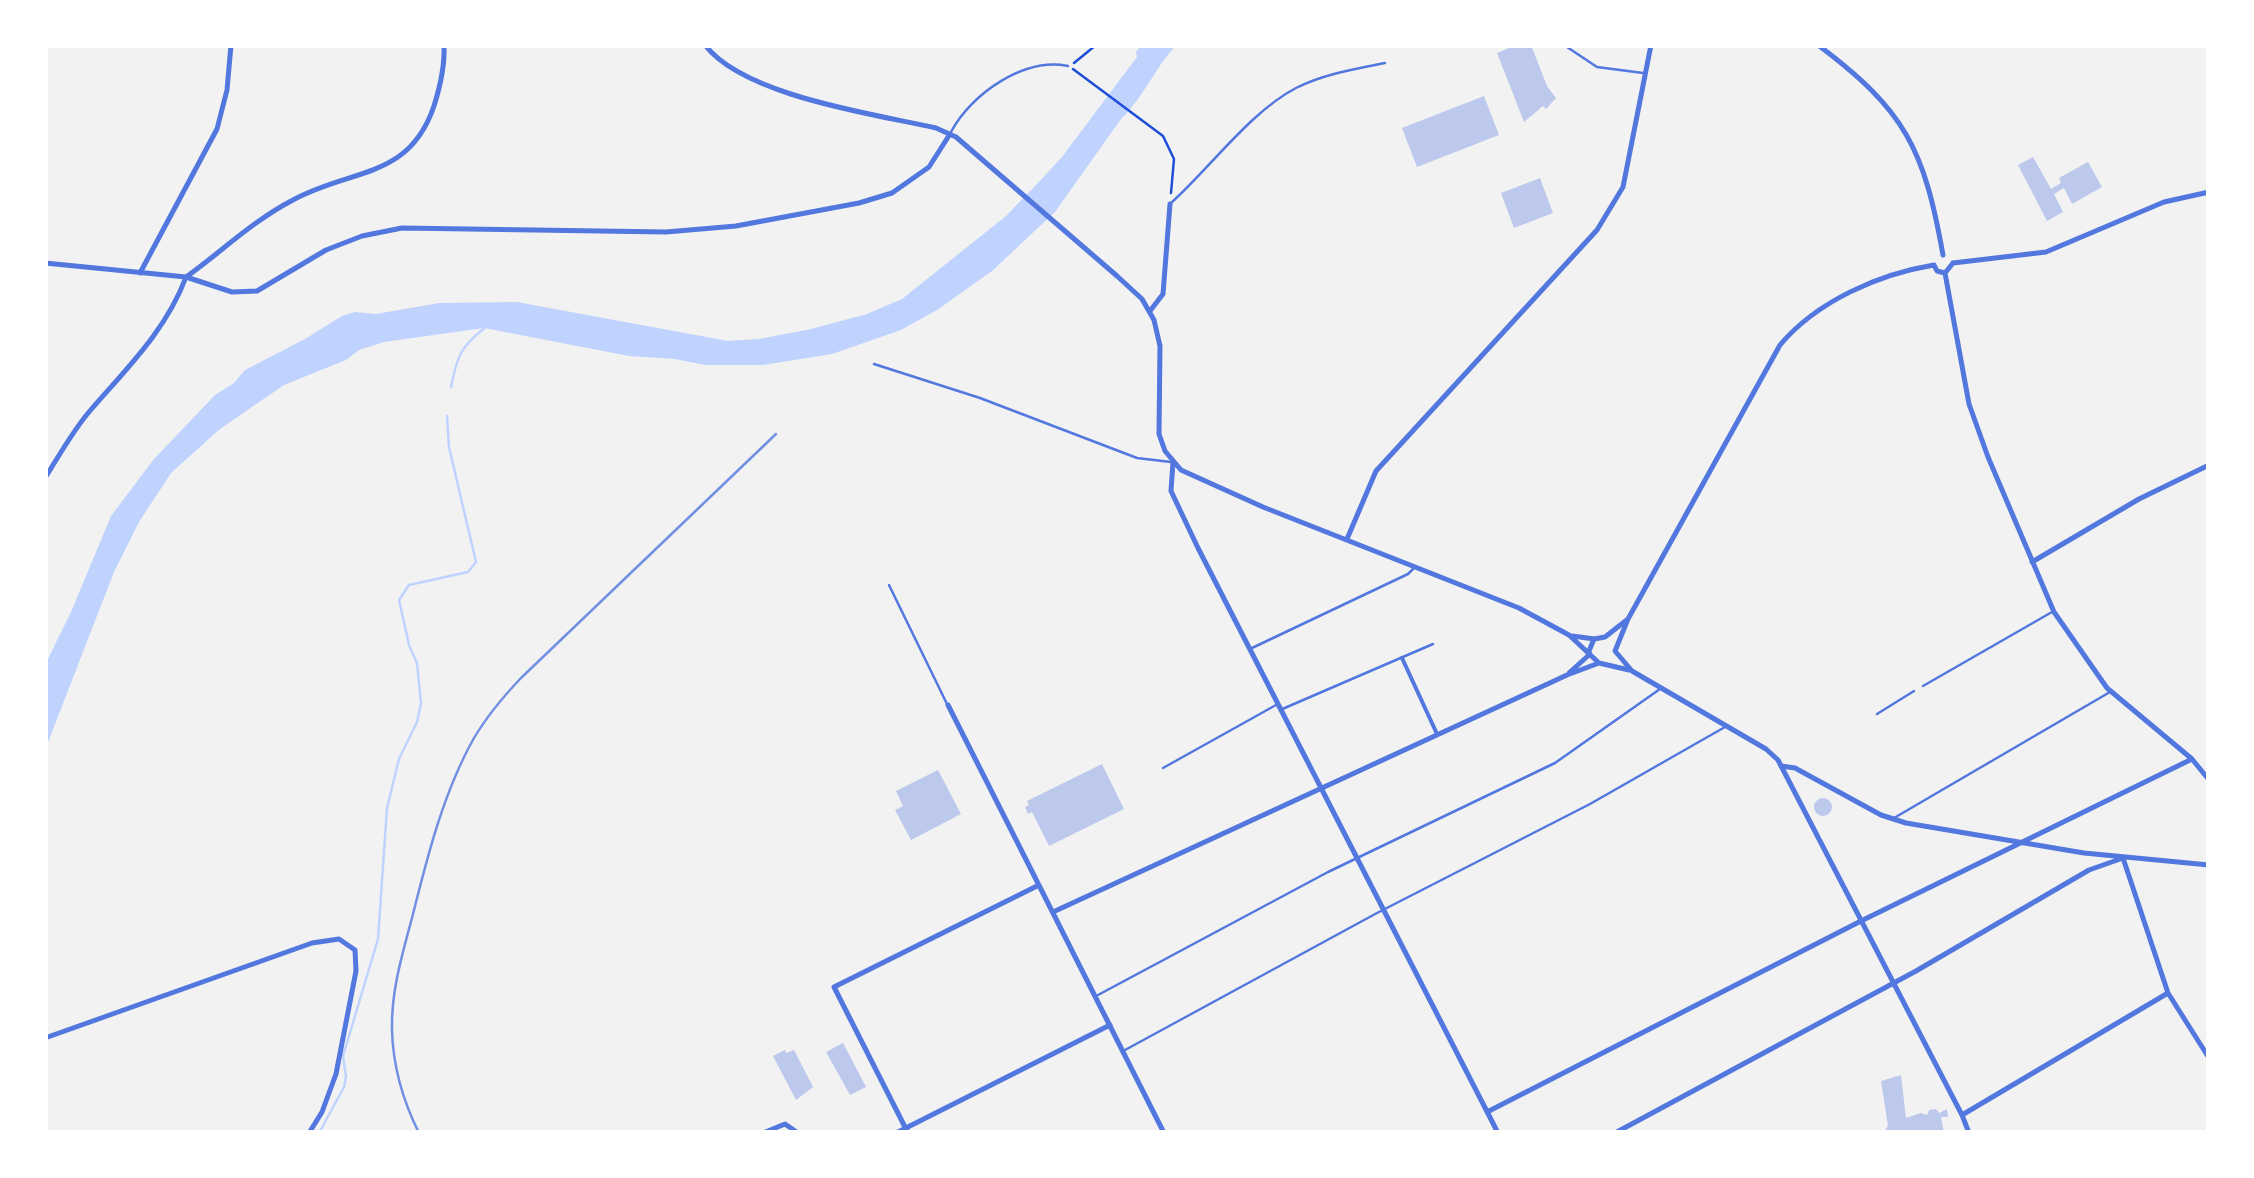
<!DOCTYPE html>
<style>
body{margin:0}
#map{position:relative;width:2254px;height:1178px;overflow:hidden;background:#f2f2f2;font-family:"Archivo Narrow",sans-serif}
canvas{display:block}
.frame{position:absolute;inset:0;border:48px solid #fff;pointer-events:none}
</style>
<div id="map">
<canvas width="2254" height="1178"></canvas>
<div class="frame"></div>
</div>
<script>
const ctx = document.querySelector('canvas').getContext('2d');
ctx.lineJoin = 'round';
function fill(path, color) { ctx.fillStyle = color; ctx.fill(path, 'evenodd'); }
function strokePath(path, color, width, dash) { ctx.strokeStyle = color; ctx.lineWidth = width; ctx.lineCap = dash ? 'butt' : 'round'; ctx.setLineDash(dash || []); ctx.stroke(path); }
fill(new Path2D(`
 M1141,45h35c-21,23 -33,53 -55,74l-66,93 -63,59 -55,39 -36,20 -69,24 -69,11h-58l-30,-6 -46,-3 -145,-28 -100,14 -25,8 -13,10 -62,25 -64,44 -49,44 -32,49 -25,50 -69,178v-85l26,-53 40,-96 43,-57 61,-64 19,-12 11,-13 60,-31 37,-23 13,-4 21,2 63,-11 78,-1 211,39 31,-2 52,-10 56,-15 35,-15 104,-83 30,-31 26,-28 75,-100 -1,-5z`), '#bfd3fe');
strokePath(new Path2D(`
 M451,387c6,-31 10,-41 35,-60
 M319,1133l25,-46 2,-10 -3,-21 35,-117 9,-131 12,-49 18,-37 4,-19 -4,-40 -8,-18 -10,-45 10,-15 59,-13 8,-10 -27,-115 -2,-31`), '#bfd3fe', 2.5);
fill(new Path2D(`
 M1516,45h15l16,41 9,12 -10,11 -3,-3 -19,16 -27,-69z
 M1484,96l15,39 -82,32 -15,-39z
 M2033,157l18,32 10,-6 -2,-5 29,-16 14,25 -30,17 -8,-16 -10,6 9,18 -16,9 -29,-56z
 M1540,178l13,35 -39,15 -13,-35z
 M1102,764l22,45 -75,37 -17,-34 -4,2 -3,-7 4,-2 -2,-4z
 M938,770l23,44 -50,26 -16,-30 8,-4 -7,-15z
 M1814 807a9 9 0 1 1 18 0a9 9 0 1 1-18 0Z
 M843,1043l23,44 -16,8 -24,-43z
 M785,1050l1,3 8,-3 19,37 -17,13 -23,-44z
 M1901,1075l5,43 15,-5 6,2 2,-5 7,-1 3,4 8,-4 1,8h-7l3,16h-61l5,-7 -7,-45z`), '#bdc9ec');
strokePath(new Path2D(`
 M1074,63l22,-18
 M1073,69l90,67 11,23 -3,34`), '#1d4ed8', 2.5);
strokePath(new Path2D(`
 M1564,45l33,22 46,6
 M951,132c20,-38 73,-75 117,-66
 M1171,203c39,-35 79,-91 125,-115 28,-14 59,-19 89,-25
 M874,364l106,34 157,60 34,4
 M889,585l58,119
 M1252,648l156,-74 6,-6
 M1923,686l129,-74
 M1280,710l153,-66
 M1877,714l37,-23
 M1163,768l113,-63
 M1894,818l216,-126
 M1098,995l230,-123 227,-109 105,-74
 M1125,1050l252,-137 213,-109 135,-77`), '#5277de', 2.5);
strokePath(new Path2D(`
 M1402,658l35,76`), '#5277de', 4);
strokePath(new Path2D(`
 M705,45c39,51 169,69 231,83l20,9 161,139 25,23 12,21 6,26 -1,88 6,17 16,19 82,37 256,101 50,27 30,28
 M1818,45c88,66 106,104 125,210
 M45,263l141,14c35,-25 68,-57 107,-77 58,-32 116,-20 141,-94 6,-19 11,-41 10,-61
 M1953,263l93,-11 118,-50 45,-10
 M1934,265c-55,9 -117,36 -154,80l-152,274 -13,32 17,20 134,78 12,11 184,355 7,18
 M1934,265l3,6 8,2 8,-10
 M140,273l77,-144 10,-39 4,-45
 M1945,273l24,131 19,53 66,155 53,76 85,71 17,21
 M1150,311l13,-17 7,-90
 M1173,462l-2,29 27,57 300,585
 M45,478c14,-22 27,-46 44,-66 36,-42 77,-81 97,-135l46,15 25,-1 69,-41 36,-14 40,-8 264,4 70,-6 123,-23 33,-10 37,-26 21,-33
 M1347,539l29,-68 221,-241 26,-43 28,-142
 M2032,562l107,-63 70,-34
 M1572,636l23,3
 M1589,651l5,-12 11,-2 23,-18
 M1569,673l21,-19
 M948,705l216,428
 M1781,766l14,2 86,47 25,8 178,30 125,12
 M2123,858l45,135 41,65
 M1053,912l514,-237 32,-12 30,7
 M45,1038l267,-95 27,-4 16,11 1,21 -20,103 -14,38 -13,21
 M1487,1112l374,-191 331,-162
 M1962,1115l206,-122
 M763,1133l22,-9 13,9
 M896,1133l214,-108
 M908,1133l-74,-146 205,-102
 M1615,1133l301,-162 173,-101 34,-12`), '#5277de', 5);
strokePath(new Path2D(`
 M419,1133c-16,-32 -26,-66 -27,-103 -1,-38 10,-75 20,-112 15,-60 31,-125 62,-180 13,-22 29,-41 47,-60l255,-244`), '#7290e2', 2.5);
</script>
